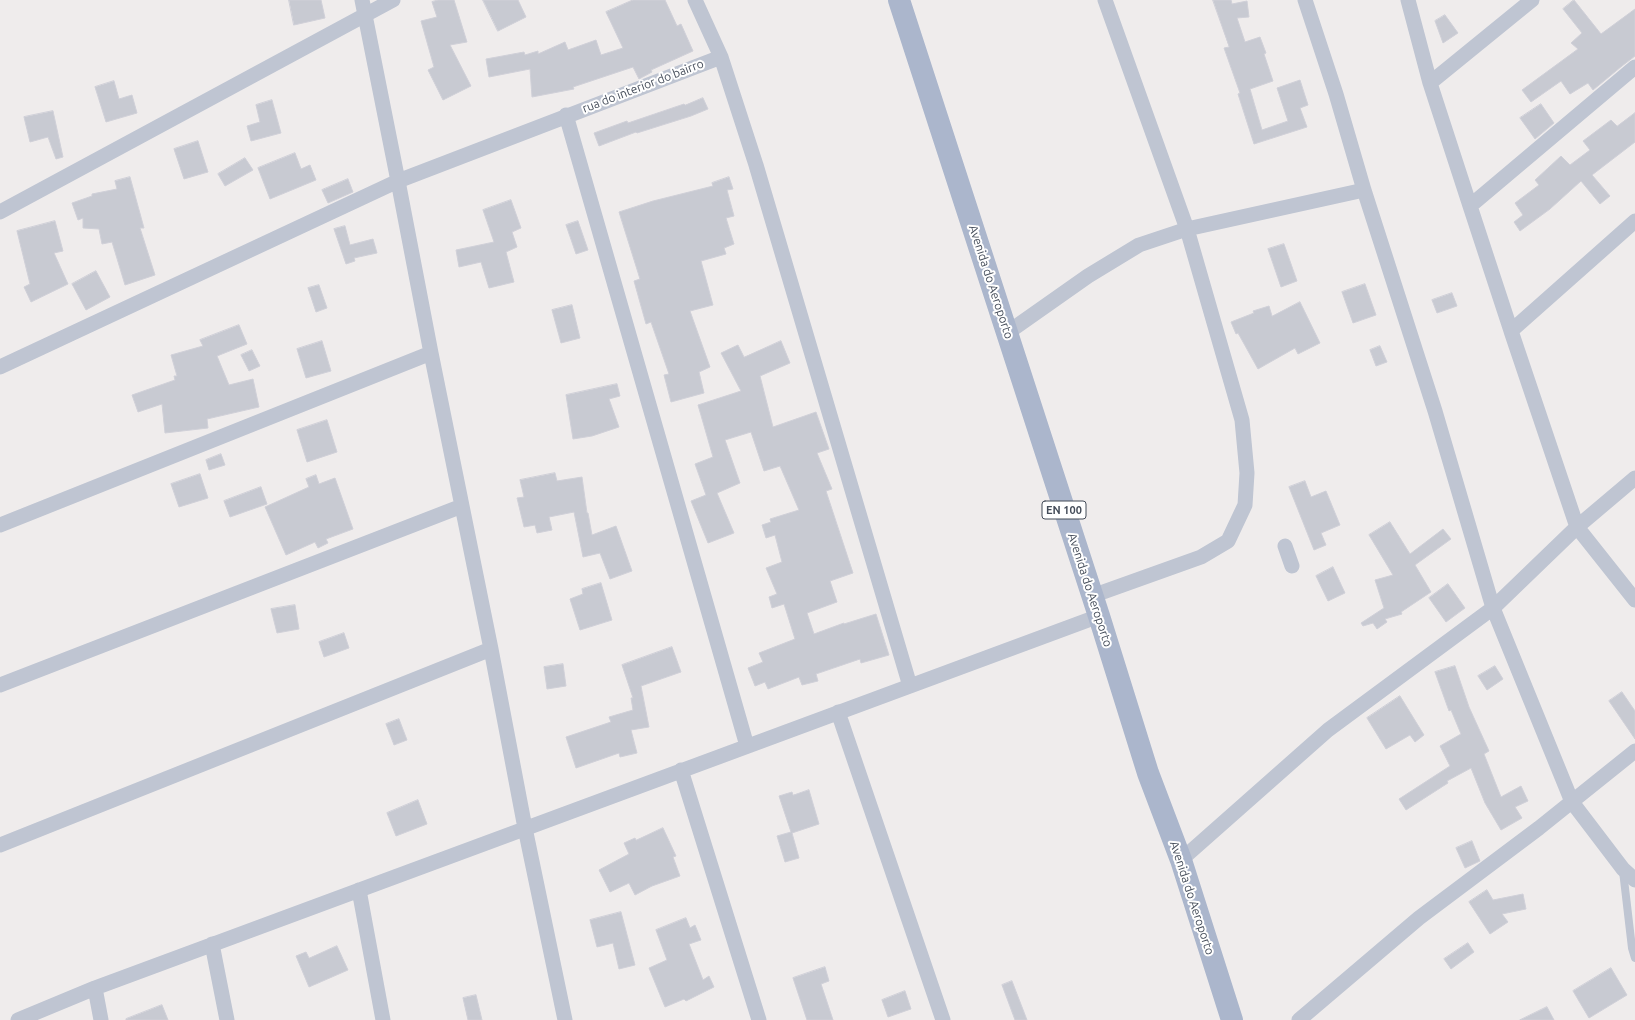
<!DOCTYPE html>
<style>
body{margin:0}
canvas{display:block;background:#efecec}
</style>
<canvas width="1635" height="1020"></canvas>
<script>
const ctx = document.querySelector('canvas').getContext('2d');
ctx.lineJoin = 'round';
function fill(path, color) { ctx.fillStyle = color; ctx.fill(path, 'evenodd'); }
function strokePath(path, color, width, dash) { ctx.strokeStyle = color; ctx.lineWidth = width; ctx.lineCap = dash ? 'butt' : 'round'; ctx.setLineDash(dash || []); ctx.stroke(path); }
function label(font, color, halo, rows, align = 'center') {
  ctx.font = font + ' Ubuntu,sans-serif'; ctx.lineWidth = 4; ctx.setLineDash([]); ctx.textBaseline = 'middle'; ctx.strokeStyle = halo; ctx.fillStyle = color; for (const [text, x, y, turn = 0] of rows) {
    ctx.save(); ctx.translate(x, y); ctx.rotate((+turn || 0) * Math.PI / 180); ctx.textAlign = isNaN(turn) ? turn : align; if (halo) ctx.strokeText(text, 0, 0); ctx.fillText(text, 0, 0); ctx.restore();
  }
}
const building = new Path2D(`
 M289,0h32l4,18 -31,7z
 M438,0h16l13,42 -17,3 21,41 -28,14 -15,-30 6,-3 -13,-46 16,-4 -5,-15z
 M483,0h35l8,17 -28,14z
 M633,0h32l12,26 4,-2 12,27 -42,19 1,2 -13,7 -6,-12 -60,20 1,2 -42,8 -2,-28 -41,8 -3,-18 38,-7 1,3 13,-4v3l27,-12 3,8 28,-10 5,15 22,-7 -17,-36z
 M1213,0h18l1,4 15,-3 2,16 -12,1 8,24 15,-5 6,16 -2,1 9,27 -23,8 12,41 26,-9 -11,-33 23,-8 8,25 -8,3 7,19 -53,17 -16,-50 2,-1 -16,-45 5,-1z
 M1574,0l27,34 34,-25v47l-13,10 -29,24 -5,-7 -18,11 -9,-13 -30,21 -9,-12 56,-41 -7,-6 11,-10 -19,-24z
 M1445,15l13,18 -15,10 -8,-22z
 M114,81l5,18 13,-4 5,18 -31,9 -11,-35z
 M703,98l5,11 -17,7 -54,17 -1,-1 -37,14 -5,-13 33,-12 1,2 56,-19 1,1z
 M272,100l9,33 -30,8 -4,-15 13,-4 -4,-17z
 M1541,104l13,19 -19,16 -15,-21z
 M53,111l10,46 -7,2 -8,-22 -18,5 -6,-25z
 M1635,113v29l-43,33 18,21 -10,8 -19,-23 -31,28 -30,22 -6,-9 9,-7 -8,-12 24,-18 -4,-5 26,-24 9,9 20,-15 -7,-9 28,-21 6,6z
 M198,141l10,31 -24,7 -10,-30z
 M295,153l6,16 9,-4 6,15 -46,19 -12,-31z
 M245,158l8,12 -28,16 -7,-12z
 M130,177l14,51h-4l15,47 -30,10 -13,-43 -10,2 -3,-15 -16,-1v-10l-5,2 -6,-17 20,-7v-2l25,-5 -2,-8z
 M729,177l4,12 -6,1 7,26 -8,2 8,26 -10,4 2,6 -25,7 12,44 -23,6 20,56 -11,5 5,21 -33,9 -7,-27 5,-1 -18,-52 -5,2 -12,-43 6,-2 -21,-67 34,-11 60,-15 -1,-3z
 M348,179l5,13 -25,11 -6,-13z
 M511,200l10,28 -9,4 5,15 -11,5 8,30 -25,6 -8,-26 -22,5 -3,-17 38,-8 -11,-32z
 M55,221l8,30 -9,2 14,31 -37,18 -7,-15 6,-3 -13,-53z
 M578,221l10,29 -12,4 -10,-29z
 M345,226l5,19 23,-6 4,14 -23,5 1,3 -9,3 -12,-35z
 M1284,244l13,37 -16,6 -13,-38z
 M96,271l14,26 -24,13 -14,-26z
 M1365,284l11,31 -23,8 -11,-31z
 M319,285l8,23 -11,4 -8,-24z
 M1452,293l5,13 -20,7 -5,-13z
 M1300,302l20,41 -22,11 -3,-6 -37,21 -20,-36 -2,1 -5,-12 23,-9 -1,-2 16,-5 3,10z
 M572,305l8,33 -19,5 -9,-33z
 M239,325l8,19 -30,12 12,29 24,-6 6,28 -52,12 1,9 -43,5 -3,-29 -24,8 -6,-17 43,-15 -1,-4h3l-6,-21 32,-9 -3,-6z
 M322,341l9,30 -25,7 -9,-29z
 M781,341l9,22 -30,13 13,51 43,-15 13,37 -12,4 15,36 -6,2 27,82 -23,8 7,21 -30,11 7,21 30,-11v1l32,-10 13,41 -28,8 -1,-4 -44,15 2,7 -16,4 -3,-8 -31,12 -3,-7 -10,4 -7,-18 15,-6 -4,-9 36,-14 -11,-35 -12,4 -3,-11 8,-3 -11,-26 16,-6 -7,-27 -9,3 -4,-13 9,-3 -1,-3 29,-9 -19,-44 -16,5 -13,-39 -26,8 15,43 -23,10 17,40 -26,10 -17,-42 15,-6 -11,-31 18,-7 -15,-52 43,-14 -20,-38 17,-8 6,12z
 M1380,346l7,16 -11,4 -6,-16z
 M252,350l8,16 -11,5 -8,-16z
 M617,384l3,12 -11,3 10,28 -27,9 -19,3 -7,-44z
 M327,420l10,32 -30,10 -10,-32z
 M221,454l4,11 -16,5 -3,-10z
 M555,473l2,8 25,-4 5,36h1l4,22 24,-9 16,45 -22,8 -10,-26 -17,4 -9,-45 -25,5 3,13 -15,3 -2,-8 -11,2 -7,-29 7,-1 -4,-17z
 M200,474l8,24 -29,9 -8,-23z
 M316,475l3,9 16,-6 18,51 -27,10 2,4 -10,5 -3,-6 -29,13 -21,-48 44,-20 -3,-8z
 M1305,481l6,16 15,-6 14,34 -19,8 5,12 -12,5 -25,-63z
 M261,487l6,17 -37,13 -6,-16z
 M1390,522l20,32 33,-25 8,10 -36,26 16,27 -30,20 1,2 -17,5 2,3 -10,7 -4,-6 -10,3 -2,-3 23,-15 -9,-28 18,-5 -24,-40z
 M1333,567l12,26 -17,8 -12,-25z
 M601,583l11,37 -32,10 -10,-31 13,-5 -1,-5z
 M1448,584l17,24 -19,14 -17,-24z
 M295,605l4,24 -22,4 -6,-24z
 M344,633l5,15 -25,9 -5,-15z
 M672,647l9,25 -40,14 8,41 -18,3 6,23 -17,4 -1,-4 -43,15 -10,-31 45,-15 -2,-5 24,-7 -2,-12h2l-11,-33z
 M563,664l3,22 -19,3 -3,-22z
 M1455,666l14,41 20,44 -5,3 17,43 20,-11 7,15 -13,6 7,11 -21,12 -16,-27 -14,-35 -24,13 1,2 -42,27 -7,-11 51,-33 -10,-20 21,-12 -10,-24 -2,1 -14,-39z
 M1495,666l8,13 -16,11 -9,-14z
 M1622,692l13,19v28l-26,-38z
 M1400,696l24,39 -9,7 -5,-7 -24,14 -19,-31z
 M399,719l8,21 -13,5 -8,-21z
 M809,790l10,34 -27,9 7,25 -14,4 -8,-26 14,-4 -12,-36 13,-4 1,3z
 M418,800l9,24 -31,12 -9,-23z
 M663,828l13,28 -3,1 7,19 -28,10 -17,9 -6,-12 -19,9 -11,-22 30,-16 -5,-11 11,-5 1,2z
 M1472,841l8,20 -15,7 -9,-20z
 M1487,890l6,10 30,-6 3,15 -24,5 6,8 -18,12 -21,-32z
 M621,912l14,53 -16,4 -6,-26 -16,4 -7,-27z
 M686,918l4,10 5,-3 6,15 -12,4 14,36 6,-4 5,11 -28,14 -2,-2 -19,8 -16,-39 18,-8 -11,-30z
 M1468,943l6,9 -23,17 -7,-10z
 M337,946l11,24 -39,17 -13,-31 10,-4 3,6z
 M825,967l4,14 -8,3 12,36h-26l-14,-42z
 M1611,968l16,27 -38,23 -16,-27z
 M1012,981l15,39h-12l-13,-35z
 M905,991l6,18 -23,8 -6,-17z
 M476,995l6,25h-14l-5,-22z
 M162,1005l6,15h-42v-1z
 M1547,1007l7,13h-34z`);
fill(building, '#c8cad2');
strokePath(building, '#d0d0d8', 1);
strokePath(new Path2D(`
 M1623,871l9,77 3,10`), '#bfc5d2', 8);
strokePath(new Path2D(`
 M362,0l36,181 33,172 60,296 34,179 40,192
 M695,0l26,57 35,108 154,521
 M1305,0l31,94 28,96 71,221 58,197 79,194 51,67 12,11
 M1408,0l22,83 40,123
 M1430,83l102,-83
 M566,115l181,631
 M0,212l393,-212
 M1635,221l-124,110 66,196 58,73
 M1511,331l-41,-125 165,-139
 M1007,333l81,-57 51,-31 48,-16 177,-39
 M0,367l398,-186 323,-124
 M0,525l431,-172
 M1285,546l7,20
 M1092,596l109,-39 27,-16 17,-36 2,-32 -5,-53 -55,-191 -82,-229
 M0,685l462,-179
 M838,712l105,308
 M681,770l78,250
 M0,845l491,-196
 M1181,860l147,-130 165,-122 84,-81 58,-49
 M359,890l24,130
 M212,944l15,76
 M95,988l6,32
 M18,1020l77,-32 1004,-372
 M1299,1020l120,-102 120,-90 96,-77`), '#bfc5d2', 15);
strokePath(new Path2D(`
 M899,0l200,616 49,157 33,87 51,160`), '#abb6cc', 22);
for (const [x, y, w] of [
 [1064,510,44]
]) { const box = new Path2D(); box.roundRect(x - w / 2, y - 9, w, 18, 3); ctx.fillStyle = '#fff'; ctx.fill(box); strokePath(box, '#444c59', 1); }
label('bold 11px', '#444c59', null, [
 ["EN 100",1064,510]
]);
label('12px', '#444c59', '#fff', [
 ["rua do interior do bairro",643,86,-21],
 ["Avenida do Aeroporto",991,282,72],
 ["Avenida do Aeroporto",1090,590,72],
 ["Avenida do Aeroporto",1192,898,72]
]);
</script>
